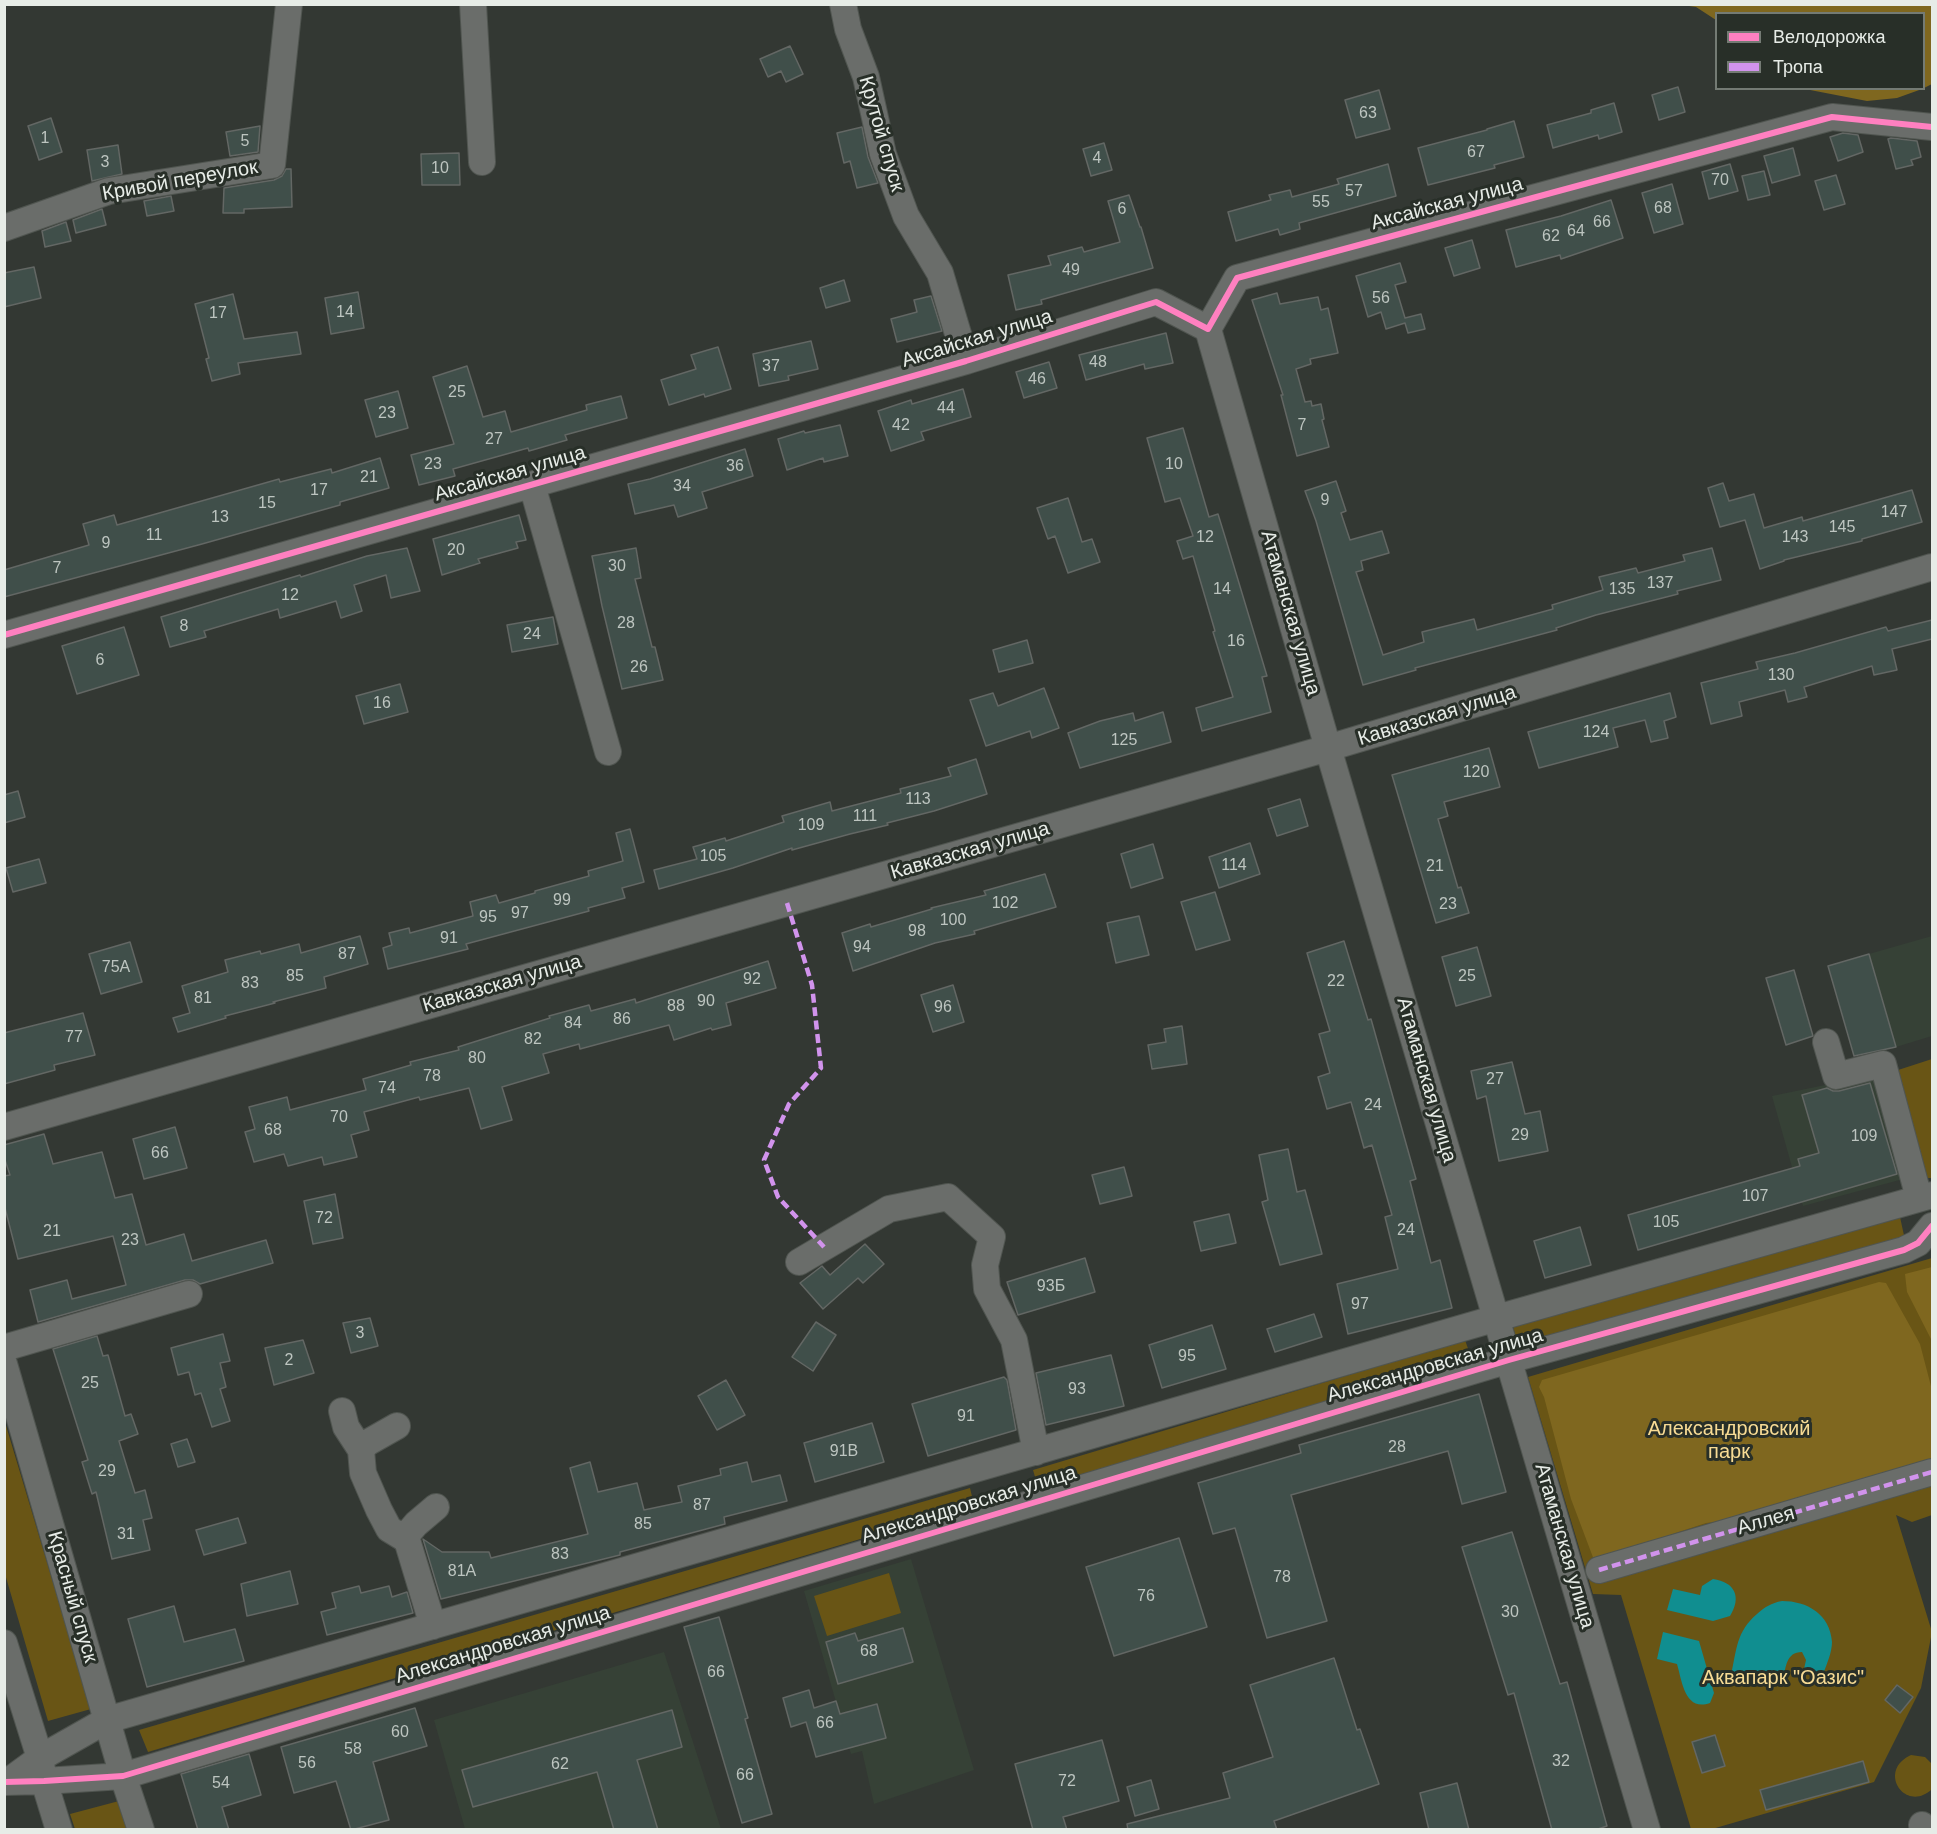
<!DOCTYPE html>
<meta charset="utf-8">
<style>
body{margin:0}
#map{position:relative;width:1937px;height:1834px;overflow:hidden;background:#333833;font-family:Arial,sans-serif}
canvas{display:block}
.frame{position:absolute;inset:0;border:6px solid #e7ece7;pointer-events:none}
.legend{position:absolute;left:1715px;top:12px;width:210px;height:78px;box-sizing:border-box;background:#282f28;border:2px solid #747b74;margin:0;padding:8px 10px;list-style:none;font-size:18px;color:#e7ece7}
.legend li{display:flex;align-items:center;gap:12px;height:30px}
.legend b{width:30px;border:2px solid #747b74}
</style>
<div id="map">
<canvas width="1937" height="1834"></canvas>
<div class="frame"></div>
<ul class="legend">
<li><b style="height:8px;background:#ff80c0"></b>Велодорожка</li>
<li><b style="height:8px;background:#d193ec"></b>Тропа</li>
</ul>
</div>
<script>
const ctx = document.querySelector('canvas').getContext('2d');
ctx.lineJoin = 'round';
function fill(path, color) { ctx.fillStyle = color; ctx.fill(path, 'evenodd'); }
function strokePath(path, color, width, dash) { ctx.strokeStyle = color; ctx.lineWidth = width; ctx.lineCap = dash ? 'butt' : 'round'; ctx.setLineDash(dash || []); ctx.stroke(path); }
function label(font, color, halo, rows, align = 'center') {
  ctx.font = font + ' Arial,sans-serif'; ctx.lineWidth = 6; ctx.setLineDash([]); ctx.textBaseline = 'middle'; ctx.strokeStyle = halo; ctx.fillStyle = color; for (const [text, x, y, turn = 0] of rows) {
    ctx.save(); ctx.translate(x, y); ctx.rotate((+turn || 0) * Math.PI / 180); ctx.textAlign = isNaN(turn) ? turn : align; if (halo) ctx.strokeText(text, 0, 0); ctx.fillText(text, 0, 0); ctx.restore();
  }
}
fill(new Path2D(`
 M1932,936v100l-36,11 -27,-93z
 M1878,1074l29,104 -104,28 -31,-110z
 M911,1559l63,211 -100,34 -12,-53 -11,3 -47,-163z
 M664,1652l57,177h-256l-31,-109z`), '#364136');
fill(new Path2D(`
 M1932,1059v119h-11l-26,-107z
 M1900,1217l5,23 -387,107 -5,-21z
 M1932,1258v257l-20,7 -16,-7 36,117 -11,56 -47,94 -162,47h-21l-70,-234 -28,-1 -65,-217z
 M1465,1340l7,20 -434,127 -5,-17z
 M4,1419l87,290 -43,12 -43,-147z
 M970,1488l4,17 -826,247 -9,-22z
 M889,1573l12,40 -74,23 -13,-40z
 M1911,1755l14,2 7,7v25c-26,25 -56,-18 -21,-34z
 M119,1801l9,28h-53l-5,-15z`), '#695515');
fill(new Path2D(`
 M1682,5h250v79l-8,4v-74h-208v6l-20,-13z
 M1805,89h117l-25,9 -30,3z
 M1932,1267v74l-25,-49 -2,-18z
 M1879,1282l7,1 34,61 12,46v73l-194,56 -32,4 -112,37 -23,-61 -27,-102 -5,-10 3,-7z`), '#7f671f');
fill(new Path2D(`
 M1713,1579c22,3 29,18 17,37l-17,5 -46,-11 6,-21 27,6 2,-9z
 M1782,1601c25,0 48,13 50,41 0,10 -5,22 -9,32l-19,-5 2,-9 -4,-8c-16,0 -16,15 -19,28l-8,3 -44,-8c6,-26 5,-43 26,-61 8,-7 14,-11 25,-13z
 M1663,1632l36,9 15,52 -4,10c-25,9 -28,-22 -33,-39l-20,-5z`), '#108e90');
const building = new Path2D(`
 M790,46l13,28 -17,8 -5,-11 -13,6 -8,-18z
 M1678,87l7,25 -26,8 -7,-25z
 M1379,90l11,39 -34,9 -11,-38z
 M1614,103l8,29 -23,7 -1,-4 -45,13 -6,-23 44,-12v-3z
 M51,118l11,34 -23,8 -11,-34z
 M1514,121l10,36 -30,8 1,3 -67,17 -10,-37 69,-18v-1z
 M260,126l-2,26 -28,4 -4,-24z
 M862,127l6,30 10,26 -21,5 -7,-27 -6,2 -7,-30z
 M1843,133l15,2 5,17 -25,9 -8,-24z
 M1891,138l26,3 4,16 -10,3 2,5 -17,4 -8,-30z
 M1104,143l8,27 -21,6 -8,-27z
 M118,145l4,29 -30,7 -5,-31z
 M1793,148l7,27 -28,8 -8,-27z
 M459,153l1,32h-38l-1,-31z
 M1388,164l8,32 -97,27 1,6 -20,6 -2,-6 -42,12 -8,-29 43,-12 -2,-5 21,-5 2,7 47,-13 -2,-5z
 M1730,164l8,27 -29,8 -7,-27z
 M286,169h5l1,38 -48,2v4h-21l1,-25 50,-8 8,-4z
 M1764,171l6,24 -22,5 -6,-24z
 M1836,175l9,29 -21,6 -9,-29z
 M1672,184l11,40 -29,9 -12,-40z
 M1129,195l11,32h1l12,41 -112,32 1,4 -26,6 -8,-35 43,-10 -3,-9 34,-9 2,5 36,-10 -12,-41z
 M171,196l3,15 -27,5 -3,-15z
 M1611,200l12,38 -62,21 -1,-4 -44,12 -10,-37 55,-14z
 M102,209l4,16 -30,8 -3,-13z
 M66,222l5,19 -26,6 -3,-16z
 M1472,240l8,28 -26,8 -9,-28z
 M1400,263l6,19 -11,3 10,33 16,-4 4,15 -17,4 -3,-10 -19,6 -5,-17 -13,5 -12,-41z
 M34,267l7,31 -37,9v-34z
 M844,280l6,21 -24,7 -6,-20z
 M358,292l6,36 -33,6 -6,-36z
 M1277,293l3,11 38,-7 3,13 7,-2 10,45 -28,6 1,5 -15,5 9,33 6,-1 1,5 9,-2 3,15 -2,1 7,27 -32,9 -16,-61h2l-31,-95z
 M233,294l11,45 53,-7 4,22 -63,9 2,11 -28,7 -6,-22 3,-1 -14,-54z
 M931,296l11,35 -45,11 -6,-23 26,-7 -3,-12z
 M1166,333l7,30 -28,6 -1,-5 -58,16 -7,-25z
 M811,341l7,28 -30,7 1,4 -30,6 -6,-32z
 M718,347l13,42 -26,8 -1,-3 -35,11 -8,-25 35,-11 -5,-14z
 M1049,362l8,26 -33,10 -8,-26z
 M467,366l16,51 22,-6 6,21 76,-22 -1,-5 35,-9 6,22 -62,17 2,5 -38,11 -1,-3 -75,21 2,7 -36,9 -8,-30 43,-11 -21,-67z
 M963,389l8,28 -50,15 3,8 -33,11 -13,-40 33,-11 1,4z
 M398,391l10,37 -32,9 -11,-37z
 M840,425l8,31 -24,6 -1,-4 -36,12 -9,-31 26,-8 1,2z
 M1183,428l26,89 9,-3 8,26 41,136 -5,1 9,35 -69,19 -6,-23 37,-11 -20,-65 2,-1 -22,-75 -10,3 -6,-18 16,-5 -13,-38 -15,4 -18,-64z
 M745,449l8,27 -51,16 5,16 -29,9 -4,-12 -39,9 -7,-30 22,-5z
 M380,458l9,30 -49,14v3l-138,39 -198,53v-27l85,-25 -6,-21 31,-9 3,10 162,-46 1,3 51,-13 1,4z
 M1336,481l10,30 -5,2 9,27 32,-9 7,22 -28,8 2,9 -7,2 27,83 41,-13 -2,-10 52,-13 3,11 76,-21 -1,-4 51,-15 -4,-13 37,-9 2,5 47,-12 -2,-6 29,-7 9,32 -44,11 1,3 -82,21 -40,13 1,2 -142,38 1,2 -53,15 -47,-164 -11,-30z
 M1723,483l6,18 25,-7 10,34 38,-11 1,4 109,-31 10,32 -60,17v2l-78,19v1l-24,8 -15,-49 -25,7 -12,-39z
 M1068,498l14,44 10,-3 8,23 -32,11 -13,-37 -7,3 -11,-31z
 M519,515l7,25 -10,2 2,6 -40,11 2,4 -38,12 -9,-36z
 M407,548l13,43 -29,7 -5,-23 -32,10 8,26 -21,7 -5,-17 -56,17 -2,-9 -74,22 2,6 -36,10 -9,-30 139,-42 1,2 66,-21z
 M636,548l5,30 -6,1 17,68h3l8,33 -41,9 -20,-83 -10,-50z
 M553,617l5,27 -46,8 -5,-27z
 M1932,620v19l-40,10 5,21 -23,5 -2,-9 -68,21 3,10 -19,5 -3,-12 -46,12 3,14 -31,8 -10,-41 57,-14 -2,-7 39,-9 91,-26 2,4z
 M124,627l15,48 -62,19 -15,-48z
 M1027,640l6,23 -34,9 -6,-22z
 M400,684l8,28 -44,12 -8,-28z
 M1044,688l15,40 -27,10 -2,-7 -44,15 -16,-46 23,-7 5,13z
 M1670,693l6,24 -12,4 4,17 -17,4 -6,-22 -32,8 5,19 -79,21 -11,-36z
 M1163,712l8,30 -91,26 -12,-35 32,-12 33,-8 2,8z
 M1489,748l11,39 -56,15 4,14 -10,3 20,69 3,-1 8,26 -33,10 -44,-148z
 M976,759l11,35 -53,17 -47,12 1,2 -38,9 -58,16v-2l-59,20 -74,21 -5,-19 43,-11 -4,-12 32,-9 1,3 58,-19 -2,-6 48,-14 2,9 69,-18 -1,-4 51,-13 -3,-8z
 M18,791l7,26 -21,6v-28z
 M1300,799l8,27 -31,10 -9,-27z
 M630,829l14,53 -22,6 3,10 -37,10 1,3 -123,33 2,5 -80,20 -5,-21 9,-3 -3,-12 20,-5 1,5 63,-17 -3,-14 26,-7 3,8 36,-10v-2l54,-15 -1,-5 35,-10 -7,-28z
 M1250,843l10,31 -41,14 -10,-31z
 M1153,844l10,34 -32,10 -10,-34z
 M39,859l7,24 -33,9 -7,-24z
 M1045,874l11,33 -82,24 1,3 -40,9 -82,28 -11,-38 28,-9 1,3 61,-18 -1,-1 55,-13 -2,-4z
 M1215,892l15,48 -34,10 -15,-48z
 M1139,916l10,39 -33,8 -9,-40z
 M360,936l8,28 -44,13 2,11 -53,14 2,1 -50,13 1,2 -48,14 -5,-14 17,-5 -8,-27 46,-14 -3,-12 35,-9 1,3 38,-10 2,9z
 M1344,941l24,79 3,-1 45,160 -6,2 21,82 9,-3 12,48 -104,26 -11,-50 61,-15 -13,-52 7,-2 -20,-70 -8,3 -13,-46 -24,7 -9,-32 12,-4 -11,-39 11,-3 -23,-78z
 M130,942l12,40 -41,12 -12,-40z
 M1477,947l14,49 -35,10 -14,-49z
 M1869,954l27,93 -42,9 -26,-90z
 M768,961l8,27 -50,15 5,22 -19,5 -1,-2 -37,12 -5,-15 -89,24 -1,-5 -36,10 6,19 -47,14 10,33 -31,9 -12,-41 -49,12 -1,-3 -55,15 5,18 -18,5 6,22 -33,8 -2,-8 -34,9 -4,-12 -30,8 -9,-30 10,-3 -6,-22 38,-10 3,13 76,-20 -3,-11 48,-14 -1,-3 49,-12 -1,-3 92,-29 -1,-2 40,-11 2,6 44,-12 1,4z
 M1794,970l19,66 -27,9 -20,-67z
 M953,985l11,37 -31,10 -12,-37z
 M83,1013l12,42 -41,10 1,5 -51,14v-51z
 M1182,1026l5,38 -35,5 -4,-24 18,-3 -2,-13z
 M1512,1062l13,52 15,-3 8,40 -49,10 -13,-65 -9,3 -6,-28z
 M1870,1083l27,91 -259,76 -10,-35 172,-49 -2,-7 21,-6 -17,-58 25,-7 6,3h6z
 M175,1127l12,41 -43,11 -11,-40z
 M44,1134l9,30 49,-12 13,46 17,-4 14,51 38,-11 8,27 74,-21 7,23 -73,21 -7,-4h-8l-147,42 -8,-32 37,-10 5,19 54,-14 -13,-49 -95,23 -14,-55v-28l6,-1 -6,-18v-12z
 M1288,1149l9,43 8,-2 17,64 -42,11 -18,-63 6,-2 -9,-45z
 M1124,1167l8,29 -32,8 -8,-29z
 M335,1194l8,44 -30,6 -9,-43z
 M1229,1214l7,29 -35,8 -7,-29z
 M1580,1227l11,38 -46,13 -11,-37z
 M865,1244l19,20 -21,19 -5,-5 -35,31 -23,-26 22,-17 8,9z
 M1085,1258l10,34 -77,23 -11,-33z
 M1314,1314l8,23 -47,15 -8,-23z
 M370,1318l8,28 -27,7 -8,-30z
 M816,1322l20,13 -23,36 -21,-14z
 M1212,1325l14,44 -64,19 -13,-43z
 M223,1334l7,27 -10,2 6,24 -6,2 10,32 -18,6 -11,-34 -6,2 -6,-23 -11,3 -7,-27z
 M97,1336l6,20 5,-1 17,61 6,-2 7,20 -19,7 16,52 10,-3 7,28 -9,2 7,30 -38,9 -16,-67 -4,2 -10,-32 6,-2 -35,-111z
 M303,1340l11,33 -40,12 -9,-37z
 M1111,1355l13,51 -78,19 -10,-52z
 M1004,1377l3,3 9,50 -88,26 -16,-52z
 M726,1380l19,35 -28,15 -19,-34z
 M1479,1394l27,98 -44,12 -14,-53 -157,44 36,126 -60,17 -32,-110 -22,6 -15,-51 103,-30 -2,-8z
 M872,1423l12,39 -69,20 -11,-39z
 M187,1439l8,23 -17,5 -7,-23z
 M590,1462l8,30 39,-9 7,27 38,-8 -4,-16 43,-11 -1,-6 27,-7 5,20 28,-7 7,26 -63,16 1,7 -105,28v3l-179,44 -18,-60 19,13h47l2,6 97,-24 -18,-66z
 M238,1518l8,25 -42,12 -8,-25z
 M1512,1532l48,152 7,-2 40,144 -12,4h-43l-38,-137 -6,2 -46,-148z
 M1179,1538l28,89 -93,29 -28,-89z
 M290,1571l8,33 -51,12 -6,-32z
 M359,1586l2,7 28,-7 3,11 15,-5 6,21 -86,22 -6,-23 15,-4 -4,-15z
 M174,1606l10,36 51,-13 9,32 -97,26 -19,-68z
 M719,1617l29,101 -3,1 27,95 -30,9 -58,-196z
 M903,1628l10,34 -75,22 -12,-42 29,-9 3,8z
 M1334,1658l23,72 3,-1 19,55 -105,37 3,9h-149l-1,-6 103,-26 -7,-25 50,-16 -23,-72z
 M1897,1685l16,12 -13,16 -15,-13z
 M809,1690l5,18 22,-7 4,13 37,-10 9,34 -70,19 -10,-35 -15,5 -8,-29z
 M415,1708l12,38 -54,16 16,58 -38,10 -15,-49 -42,12 -13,-46z
 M672,1710l10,37 -45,13 21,70h-44l-17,-58 -124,35 -11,-37z
 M1715,1735l10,31 -23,7 -10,-31z
 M1102,1740l17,61 -56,16 4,13h-34l-18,-66z
 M249,1754l12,41 -39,12 7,23h-31l-17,-56z
 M1863,1761l6,21 -103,28 -6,-20z
 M1151,1780l8,29 -24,7 -8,-29z
 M1457,1783l12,47h-40l-9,-37z`);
fill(building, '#404f4a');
strokePath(building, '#636764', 1.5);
const minor = new Path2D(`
 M473,4l9,158
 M843,4l5,25 18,48 17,77 23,62 34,57 26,88
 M4,228l105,-37 163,-26 17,-161
 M1208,329l120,419 319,1082
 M532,485l76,267
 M4,635l962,-274 190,-59 52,27 29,-51 595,-161 100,10
 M1826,1042l10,34 47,-12 36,134
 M4,1127l1324,-379 604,-181
 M799,1262l90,-53 59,-12 44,40 -7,28 2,24 27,51 22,112
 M4,1348l185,-54
 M4,1364l119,412 18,54
 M342,1411l4,16 15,23
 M397,1426l-30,17 -6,7 2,23 16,37 10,19 18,11 26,86
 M404,1538l12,-14 20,-17
 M1599,1570l333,-98
 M4,1643l36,115 4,23 15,49
 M10,1780l30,-22 67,-38 1390,-402 435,-123
 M5,1782l39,-1 79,-5 1386,-416 395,-110 14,-7 14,-17
 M1922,1825l1,5`);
strokePath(minor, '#505550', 28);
strokePath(minor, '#6a6d6a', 26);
strokePath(new Path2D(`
 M787,903l25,82 9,83 -32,36 -25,56 14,37 46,50
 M1599,1570l333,-98`), '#d193ec', 4.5, [9, 4.5]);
strokePath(new Path2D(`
 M4,635l962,-274 190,-59 52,27 29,-51 595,-161 100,10
 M4,1782l40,-1 79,-5 1386,-416 395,-110 14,-7 14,-17`), '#ff80c0', 6);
label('16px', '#bdc5c0', null, [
 ["63",1368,114],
 ["1",45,139],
 ["5",245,142],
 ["67",1476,153],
 ["4",1097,159],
 ["3",105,163],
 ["10",440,169],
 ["70",1720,181],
 ["57",1354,192],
 ["55",1321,203],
 ["68",1663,209],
 ["6",1122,210],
 ["66",1602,223],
 ["64",1576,232],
 ["62",1551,237],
 ["49",1071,271],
 ["56",1381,299],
 ["14",345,313],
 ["17",218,314],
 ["48",1098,363],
 ["37",771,367],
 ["46",1037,380],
 ["25",457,393],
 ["44",946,409],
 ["23",387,414],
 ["42",901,426],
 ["7",1302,426],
 ["27",494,440],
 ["23",433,465],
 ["10",1174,465],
 ["36",735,467],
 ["21",369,478],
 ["34",682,487],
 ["17",319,491],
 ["9",1325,501],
 ["15",267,504],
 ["147",1894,513],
 ["13",220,518],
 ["145",1842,528],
 ["11",154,536],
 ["12",1205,538],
 ["143",1795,538],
 ["9",106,544],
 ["20",456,551],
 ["30",617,567],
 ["7",57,569],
 ["137",1660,584],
 ["14",1222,590],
 ["135",1622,590],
 ["12",290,596],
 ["28",626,624],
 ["8",184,627],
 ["24",532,635],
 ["16",1236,642],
 ["6",100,661],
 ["26",639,668],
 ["130",1781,676],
 ["16",382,704],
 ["124",1596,733],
 ["125",1124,741],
 ["120",1476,773],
 ["113",918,800],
 ["111",865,817],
 ["109",811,826],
 ["105",713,857],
 ["114",1234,866],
 ["21",1435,867],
 ["99",562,901],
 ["102",1005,904],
 ["23",1448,905],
 ["97",520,914],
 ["95",488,918],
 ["100",953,921],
 ["98",917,932],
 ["91",449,939],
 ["94",862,948],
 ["87",347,955],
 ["75А",116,968],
 ["85",295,977],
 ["25",1467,977],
 ["92",752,980],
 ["22",1336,982],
 ["83",250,984],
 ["81",203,999],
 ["90",706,1002],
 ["88",676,1007],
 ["96",943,1008],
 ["86",622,1020],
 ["84",573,1024],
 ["77",74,1038],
 ["82",533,1040],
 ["80",477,1059],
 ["78",432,1077],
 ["27",1495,1080],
 ["74",387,1089],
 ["24",1373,1106],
 ["70",339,1118],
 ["68",273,1131],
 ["29",1520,1136],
 ["109",1864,1137],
 ["66",160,1154],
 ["107",1755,1197],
 ["72",324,1219],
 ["105",1666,1223],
 ["24",1406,1231],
 ["21",52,1232],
 ["23",130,1241],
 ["93Б",1051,1287],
 ["97",1360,1305],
 ["3",360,1334],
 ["95",1187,1357],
 ["2",289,1361],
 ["25",90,1384],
 ["93",1077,1390],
 ["91",966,1417],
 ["28",1397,1448],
 ["91В",844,1452],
 ["29",107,1472],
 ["87",702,1506],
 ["85",643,1525],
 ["31",126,1535],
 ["83",560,1555],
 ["81А",462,1572],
 ["78",1282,1578],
 ["76",1146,1597],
 ["30",1510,1613],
 ["68",869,1652],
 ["66",716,1673],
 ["66",825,1724],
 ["60",400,1733],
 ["58",353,1750],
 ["32",1561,1762],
 ["56",307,1764],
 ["62",560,1765],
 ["66",745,1776],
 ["72",1067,1782],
 ["54",221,1784]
]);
label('20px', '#e7ece7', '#282f28', [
 ["Крутой спуск",881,134,74],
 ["Кривой переулок",180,181,-10],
 ["Аксайская улица",1447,204,-15],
 ["Аксайская улица",977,339,-17],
 ["Аксайская улица",510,474,-16],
 ["Атаманская улица",1290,613,74],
 ["Кавказская улица",1437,716,-17],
 ["Кавказская улица",970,851,-16],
 ["Кавказская улица",502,984,-16],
 ["Атаманская улица",1426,1080,74],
 ["Александровская улица",1435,1366,-16],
 ["Александровская улица",969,1505,-17],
 ["Аллея",1766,1521,-16],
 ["Атаманская улица",1564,1546,74],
 ["Красный спуск",72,1597,74],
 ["Александровская улица",503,1645,-17]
]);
label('20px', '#f7db94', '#282f28', [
 ["Александровский",1729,1429],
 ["парк",1729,1452],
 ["Аквапарк \"Оазис\"",1783,1678]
]);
</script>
